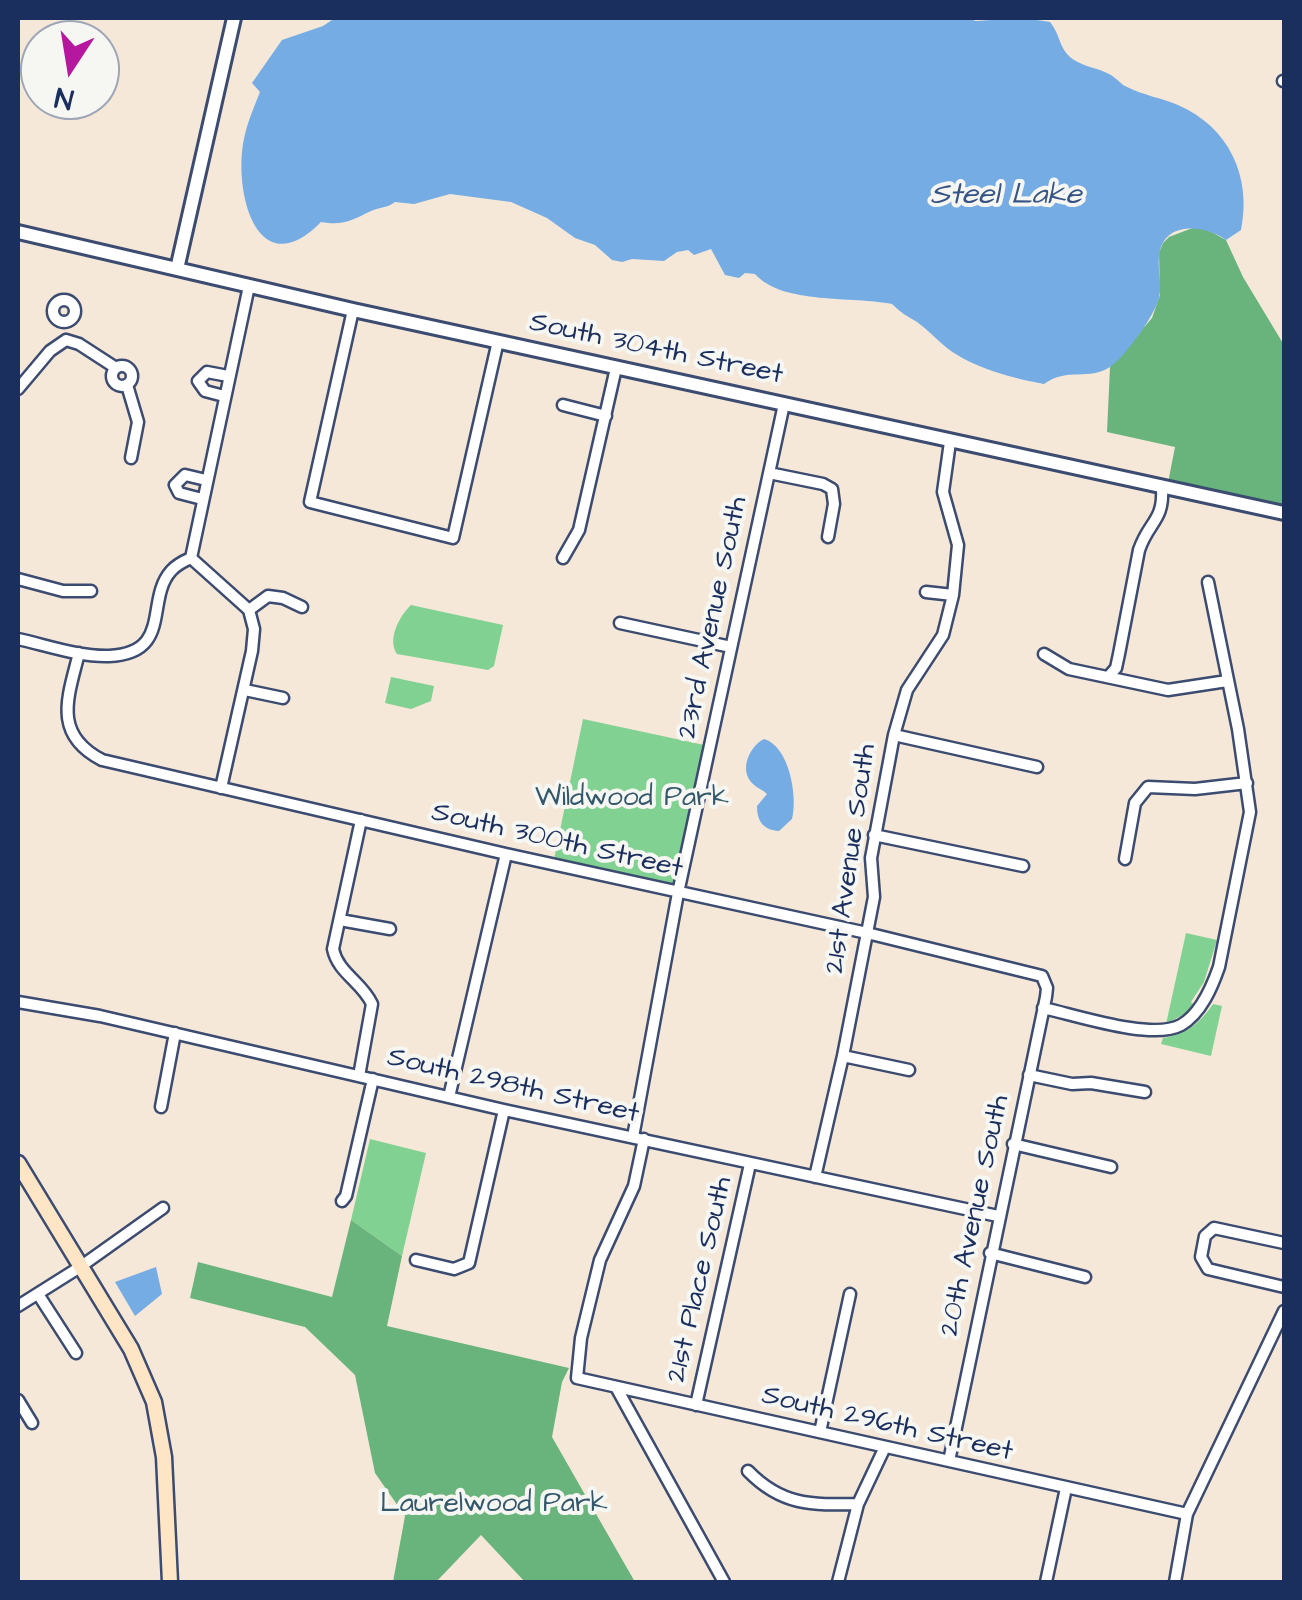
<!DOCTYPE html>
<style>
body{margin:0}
#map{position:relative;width:1302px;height:1600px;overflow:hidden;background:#f5e8d8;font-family:"Architects Daughter",sans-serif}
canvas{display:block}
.frame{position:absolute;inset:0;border:20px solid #1b2f5e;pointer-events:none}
.north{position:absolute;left:20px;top:20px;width:100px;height:100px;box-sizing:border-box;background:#f6f6f2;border:2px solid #9ea6b7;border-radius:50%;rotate:192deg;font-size:28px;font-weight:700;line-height:40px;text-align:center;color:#1b2f5e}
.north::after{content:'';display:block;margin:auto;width:35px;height:45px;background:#b5179e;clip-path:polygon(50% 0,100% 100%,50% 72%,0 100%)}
</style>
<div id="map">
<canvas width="1302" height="1600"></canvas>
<div class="frame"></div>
<div class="north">N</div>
</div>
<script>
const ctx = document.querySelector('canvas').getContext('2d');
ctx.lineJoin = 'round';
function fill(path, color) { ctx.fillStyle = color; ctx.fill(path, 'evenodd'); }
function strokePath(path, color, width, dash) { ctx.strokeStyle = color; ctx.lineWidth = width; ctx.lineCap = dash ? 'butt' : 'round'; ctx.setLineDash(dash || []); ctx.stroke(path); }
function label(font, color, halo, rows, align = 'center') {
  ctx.font = font + ' "Architects Daughter",sans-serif'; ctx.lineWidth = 8; ctx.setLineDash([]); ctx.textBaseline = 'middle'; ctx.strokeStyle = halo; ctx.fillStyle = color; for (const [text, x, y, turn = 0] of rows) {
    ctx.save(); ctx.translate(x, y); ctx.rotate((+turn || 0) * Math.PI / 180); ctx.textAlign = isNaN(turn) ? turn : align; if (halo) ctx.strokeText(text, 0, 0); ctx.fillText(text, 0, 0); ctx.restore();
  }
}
fill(new Path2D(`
 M411,605l92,20 -9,41 -6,4 -91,-16c-10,-14 2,-38 14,-49z
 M391,677l43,9 -3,15 -20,8 -26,-6z
 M583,719l126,27 -31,147 -125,-29z
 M1186,933l31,7 -13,42 -13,20 2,2 -7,9 -20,11z
 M1213,1004l9,2 -11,50 -50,-12 2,-6c24,-4 37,-15 50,-34z
 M370,1139l56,14 -24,103 -51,-36z`), '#81d292');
fill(new Path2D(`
 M1195,227l11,2 20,11 17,37 41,68v161l-116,-23 7,-36 -68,-15 3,-65 42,-49 8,-23 -1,-42 4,-10 6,-6z
 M351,1220l51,36 -15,70 182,42 -7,14 -10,55 83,145h-110l-44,-47 -45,47h-43l12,-66 -30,-43 -20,-98 -50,-48 -115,-29 8,-36 134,35z`), '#68b47c');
fill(new Path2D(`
 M335,18h632l9,3 48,-3 26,4c11,13 8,27 24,38 11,7 24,8 35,14 7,3 11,10 18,13 16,8 34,11 51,18 51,22 74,72 63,125l-15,10c-19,-14 -59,-20 -66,11 -4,15 3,32 -1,47 -4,17 -34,59 -49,69 -21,14 -43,0 -66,17 -32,-6 -71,-16 -97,-36 -10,-8 -19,-18 -30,-26 -10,-6 -16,-9 -25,-18 -38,-8 -110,1 -137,-30l-10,-1 -6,5 -14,-3 -14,-26 -17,6 -6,-5 -11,2 -13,9 -32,-2 -10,3 -10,-2 -17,-15 -20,-7 -28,-20 -36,-16 -61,-8 -36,10 -19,-2c-8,6 -15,5 -24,9 -19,9 -27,15 -50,11 -59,60 -84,-17 -79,-70 2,-22 10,-40 18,-60l-8,-9 30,-43 41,-14z
 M764,739c25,7 34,57 28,80l-13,12c-15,-1 -22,-9 -22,-25l10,-12c-4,-4 -10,-6 -14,-10 -15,-14 -3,-38 11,-45z
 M156,1267l6,27 -27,22 -20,-34z`), '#75ace4');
const minor = new Path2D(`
 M1283,81h1
 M53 311a11 11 0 1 1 22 0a11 11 0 1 1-22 0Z
 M353,310l-43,192 143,36 45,-197
 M66,340l13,4 37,24
 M112 376a10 10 0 1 1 20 0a10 10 0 1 1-20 0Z
 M127,385l11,37 -7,36
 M18,389l32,-38 16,-11
 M224,396l-19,-5 -7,-10 9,-9 21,4
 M563,405l43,11
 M769,473l54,11 9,5 2,15 -6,33
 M202,499l-23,-6 -4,-8 10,-10 21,5
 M191,558l58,52 19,-14 15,2 19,9
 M563,558l16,-28 37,-162
 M18,579l45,12h28
 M926,592l27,3
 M620,623l111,24
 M18,639c28,6 61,18 91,17 64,-3 36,-56 62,-85 5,-6 13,-10 20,-13l58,-272
 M79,653c-11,44 -27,81 23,107l404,94 361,79 175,43 5,12 -1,9 -97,464
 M1044,654l25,15 99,21 59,-9
 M1109,676l7,-8 3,-14 20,-104c10,-29 25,-29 23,-62
 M245,690l38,8
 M894,735l143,32
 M221,788l31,-137 2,-22 -5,-19
 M874,835l149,31
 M1125,859l10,-56 13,-16 47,2 52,-6
 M340,920l50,9
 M18,1002l82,14 404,94 494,106
 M1043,1008c33,7 109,33 138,17 20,-11 31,-38 38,-58l31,-155 -12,-83 -30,-147
 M843,1056l66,14
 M1029,1075l43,9 19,-1 54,9
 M359,1076l13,-72c-10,-22 -34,-31 -39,-55l28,-129
 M449,1097l57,-243
 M161,1107l14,-74
 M633,1137l45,-244 106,-489
 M644,1139l-10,47 -34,74 -19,78 -4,40 610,136
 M1013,1144l98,23
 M815,1177l28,-121 31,-159 -3,-39 23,-123 13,-45 36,-55 10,-40 5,-50 -15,-53 7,-50
 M342,1201l4,-5 27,-117
 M1284,1243l-70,-15 -9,8 -4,21 7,12 76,18
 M990,1253l95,24
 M416,1260l38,9 15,-6 35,-153
 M38,1294l38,59
 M18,1306l62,-39 83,-59
 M616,1387l108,195
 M18,1400l14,23
 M696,1405l54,-241
 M820,1432l30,-138
 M748,1471c34,35 64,34 110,33
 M838,1582l20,-78 27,-57
 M1046,1582l20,-94
 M1175,1582l12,-68 97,-203`);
const tertiary = new Path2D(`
 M18,232l335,78 931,203
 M177,269l57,-251`);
const secondary = new Path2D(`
 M18,1163l113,186 23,53 10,55 6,125`);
strokePath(minor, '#3c4b70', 15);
strokePath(tertiary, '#3c4b70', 18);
strokePath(secondary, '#3c4b70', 19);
strokePath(minor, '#fff', 10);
strokePath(tertiary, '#fff', 12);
strokePath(secondary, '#fde5c5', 14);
label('28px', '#1b2f5e', '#f6f6f2', [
 ["South 304th Street",656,350,12],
 ["23rd Avenue South",714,618,-78],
 ["South 300th Street",557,842,13],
 ["21st Avenue South",852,859,-82],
 ["South 298th Street",513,1087,13],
 ["20th Avenue South",976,1216,-78],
 ["21st Place South",701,1280,-77],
 ["South 296th Street",887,1425,13]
]);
label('28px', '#34586b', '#f6f6f2', [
 ["Wildwood Park",632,799],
 ["Laurelwood Park",494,1505]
]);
label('italic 30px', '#365486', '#f6f6f2', [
 ["Steel Lake",1006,197]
]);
</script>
